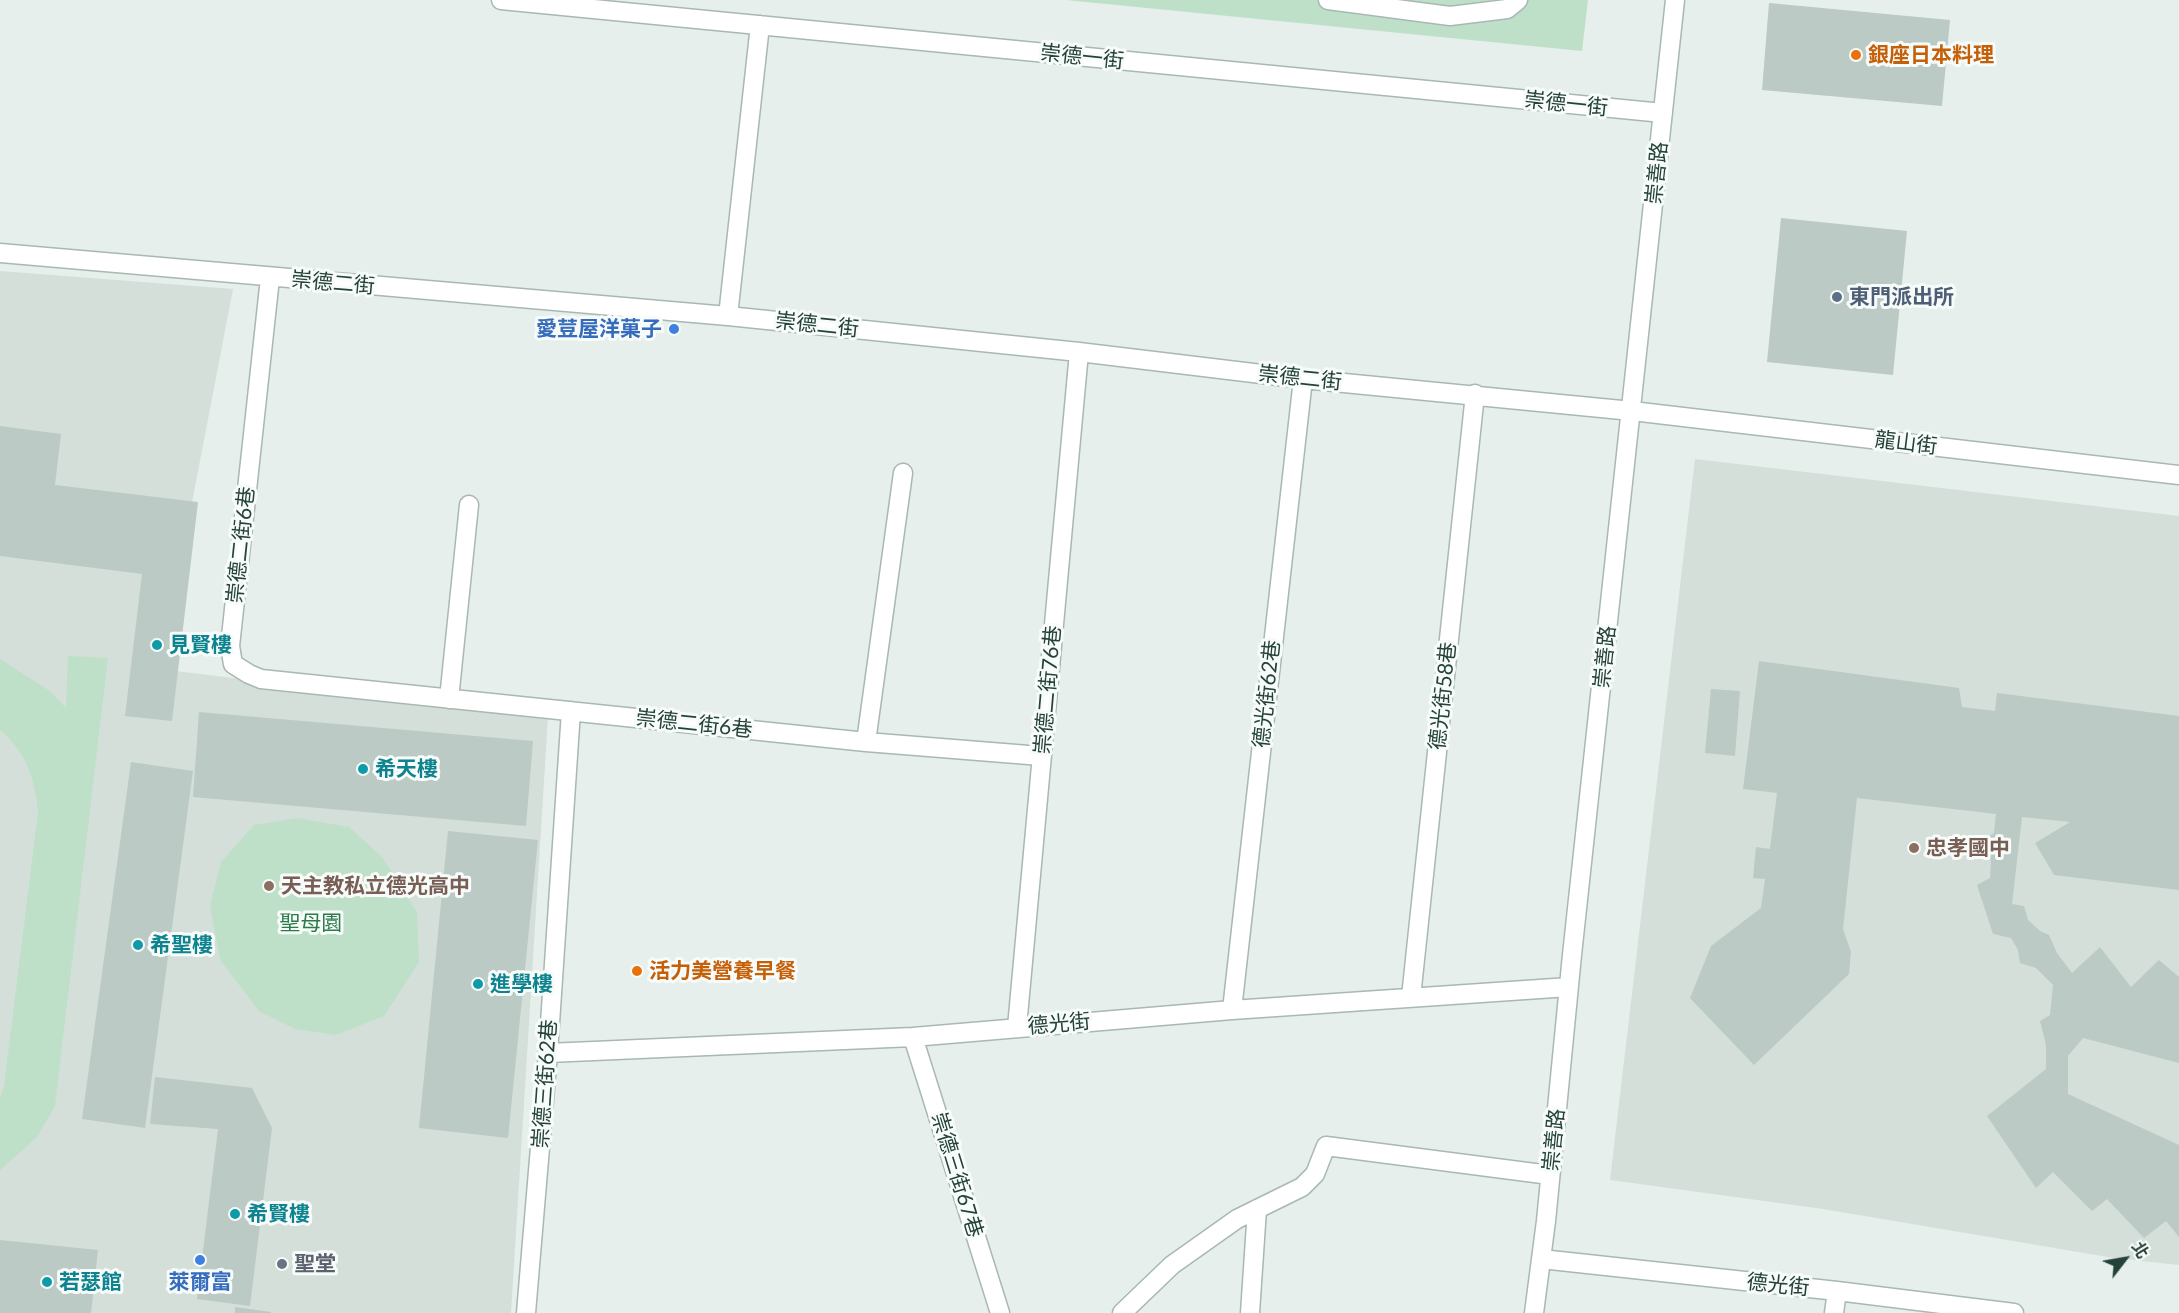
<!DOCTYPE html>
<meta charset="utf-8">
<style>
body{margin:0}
#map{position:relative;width:2179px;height:1313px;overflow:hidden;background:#e6efeb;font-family:Lato,"Noto Sans TC",sans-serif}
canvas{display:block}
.north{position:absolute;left:2095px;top:1229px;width:60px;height:60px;-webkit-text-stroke:4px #f7fbf9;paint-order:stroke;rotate:59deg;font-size:16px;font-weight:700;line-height:24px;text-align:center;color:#24423a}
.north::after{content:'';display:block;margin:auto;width:21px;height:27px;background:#24423a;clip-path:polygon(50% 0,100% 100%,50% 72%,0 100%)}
</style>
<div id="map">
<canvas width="2179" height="1313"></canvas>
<div class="north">北</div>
</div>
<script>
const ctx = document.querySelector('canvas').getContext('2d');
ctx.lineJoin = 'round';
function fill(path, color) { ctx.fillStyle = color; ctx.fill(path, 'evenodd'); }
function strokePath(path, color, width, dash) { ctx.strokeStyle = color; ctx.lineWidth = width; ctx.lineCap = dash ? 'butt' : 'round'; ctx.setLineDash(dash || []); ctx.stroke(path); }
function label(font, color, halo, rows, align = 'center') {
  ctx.font = font + ' Lato,"Noto Sans TC",sans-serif'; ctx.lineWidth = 6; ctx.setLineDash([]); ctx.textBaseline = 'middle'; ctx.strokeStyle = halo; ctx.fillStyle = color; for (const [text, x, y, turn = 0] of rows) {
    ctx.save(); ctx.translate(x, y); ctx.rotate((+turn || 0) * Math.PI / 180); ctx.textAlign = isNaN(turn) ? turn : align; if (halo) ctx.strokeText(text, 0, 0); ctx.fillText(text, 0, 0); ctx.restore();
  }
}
fill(new Path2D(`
 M0,271l233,18 -73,380 388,48 -37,596h-511z
 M1695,459l484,57v749l-65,-7 -291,-49 -213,-29z`), '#d4dfda');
fill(new Path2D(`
 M1066,0h522l-6,51z
 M68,656l40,2 -53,448 -18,31 -37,33v-71l4,-13 34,-273c-3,-34 -11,-60 -38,-83v-71l50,32 16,17z
 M298,818l51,9 33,30 35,55 2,50 -35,54 -48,19 -41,-6 -36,-18 -39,-51 -10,-55 11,-43 33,-37z`), '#bfe0c8');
fill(new Path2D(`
 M1769,3l181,17 -8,86 -180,-16z
 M1781,218l126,13 -14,144 -126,-13z
 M0,426l61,8 -6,51 143,17 -26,219 -47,-5 17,-142 -142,-18z
 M1759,661l200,27 3,19 33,4 2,-18 182,23v174l-125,-15 -19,-32 35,-21 -48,-5 -10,87 12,2 4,14 12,11 9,4 8,18 15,20 28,-26 31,40 28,-27 20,17v86l-96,-25 -15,18v38l111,51v92l-13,-16 -22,17 -37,-39 -15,12 -39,-39 -17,16 -49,-72 59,-47v-24l-6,-24 10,-6 3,-30 -17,-17 -16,-5 -2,-13 -7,-12 -18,-4 -16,-49 13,-7 1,-17 -9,-20 12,-8 2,-19 -139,-16 -14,131 8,23 -2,22 -95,91 -64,-67 21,-52 50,-38 4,-29 -12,-1 3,-31 14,2 7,-56 -34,-4z
 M1711,689l29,2 -5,65 -30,-3z
 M199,712l334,29 -7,85 -333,-29z
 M131,762l62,9 -48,357 -63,-9z
 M448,831l90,9 -30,298 -89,-10z
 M155,1077l97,11 20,40 -22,178 -53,-7 21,-170 -68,-5z
 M0,1240l98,10 -7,63h-91z
 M235,1307l36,5v1h-36z`), '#bbcac4');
const minor = new Path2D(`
 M501,0l1162,113
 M1328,0l122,16 57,-7 11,-9
 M0,253l728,63 351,36 224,27 329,32 547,64
 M270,278l-40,368 3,18 16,10 12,5 605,63 175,14
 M728,316l32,-291
 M449,699l20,-194
 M866,742l37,-269
 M1411,997l64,-603
 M1232,1010l71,-631
 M1017,1027l62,-675
 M913,1037l87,276
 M548,1053l365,-16 319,-27 337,-23
 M1541,1259l296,32 177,22
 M526,1313l22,-260 23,-342
 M1122,1313l50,-48 65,-46 65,-32 13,-13 11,-28 224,29
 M1250,1313l7,-104
 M1534,1313l12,-92 26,-266 103,-955
 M1834,1313l3,-22`);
strokePath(minor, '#a8b8b2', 21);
strokePath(minor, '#fff', 18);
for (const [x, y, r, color] of [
 [1856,55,6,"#e8710a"],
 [1837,297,6,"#5c6f8a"],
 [674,329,6,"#3f7fe0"],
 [157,645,6,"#0f9aa8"],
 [363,769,6,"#0f9aa8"],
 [1914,848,6,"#8d6e63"],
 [269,886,6,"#8d6e63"],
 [138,945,6,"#0f9aa8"],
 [637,971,6,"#e8710a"],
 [478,984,6,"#0f9aa8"],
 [235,1214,6,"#0f9aa8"],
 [200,1260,6,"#3f7fe0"],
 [282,1264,6,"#6b7280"],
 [47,1282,6,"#0f9aa8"]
]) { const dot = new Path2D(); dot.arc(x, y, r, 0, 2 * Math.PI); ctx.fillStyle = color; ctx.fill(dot); strokePath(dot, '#f7fbf9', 2); }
label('bold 21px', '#c56008', '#f7fbf9', [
 ["銀座日本料理",1868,55],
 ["活力美營養早餐",649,971]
], 'left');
label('21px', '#24423a', '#f7fbf9', [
 ["崇德一街",1082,57,6],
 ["崇德一街",1566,104,6],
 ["崇善路",1657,173,-84],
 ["崇德二街",333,283,5],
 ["崇德二街",817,325,6],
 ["崇德二街",1300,378,6],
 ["龍山街",1906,443,7],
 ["崇德二街6巷",241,545,-84],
 ["崇善路",1605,657,-84],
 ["崇德二街76巷",1048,690,-85],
 ["德光街62巷",1267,694,-84],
 ["德光街58巷",1443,696,-84],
 ["崇德二街6巷",694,724,6],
 ["德光街",1059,1024,-5],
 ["崇德三街62巷",545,1084,-86],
 ["崇善路",1554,1140,-84],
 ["崇德三街67巷",957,1175,73],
 ["德光街",1778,1285,6]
]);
label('bold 21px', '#4e5e75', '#f7fbf9', [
 ["東門派出所",1849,297]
], 'left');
label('bold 21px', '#366cbe', '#f7fbf9', [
 ["愛荳屋洋菓子",662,329],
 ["萊爾富",200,1282,"center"]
], 'right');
label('bold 21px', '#0d838f', '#f7fbf9', [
 ["見賢樓",169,645],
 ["希天樓",375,769],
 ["希聖樓",150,945],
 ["進學樓",490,984],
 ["希賢樓",247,1214],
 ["若瑟館",59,1282]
], 'left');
label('bold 21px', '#785e54', '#f7fbf9', [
 ["忠孝國中",1926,848],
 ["天主教私立德光高中",281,886]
], 'left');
label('21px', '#2d7a4b', '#f7fbf9', [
 ["聖母園",311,923]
]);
label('bold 21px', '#5b616d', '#f7fbf9', [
 ["聖堂",294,1264]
], 'left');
</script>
